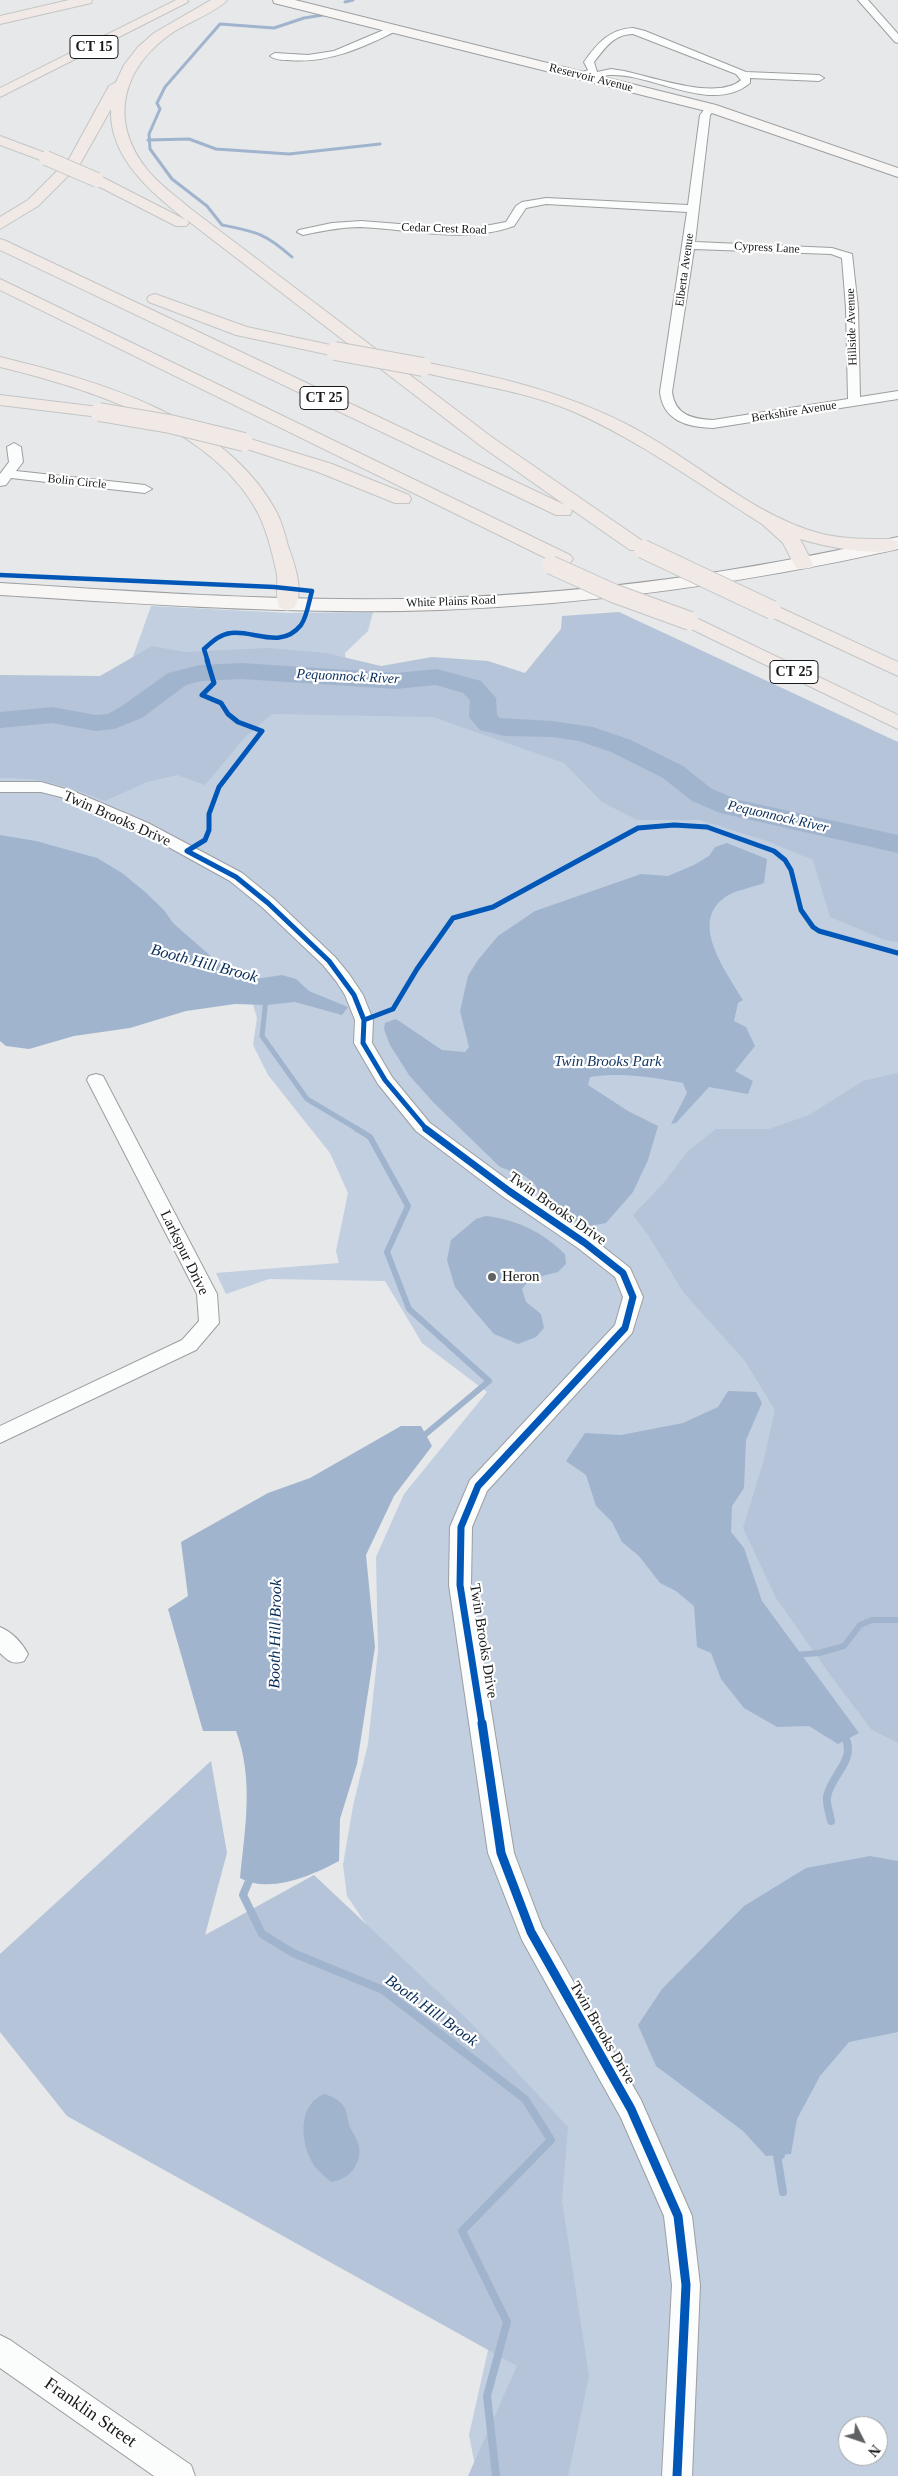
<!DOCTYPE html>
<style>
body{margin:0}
#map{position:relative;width:898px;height:2476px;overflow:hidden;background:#e6e8ea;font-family:"Times New Roman",serif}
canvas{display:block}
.north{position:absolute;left:838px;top:2416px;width:50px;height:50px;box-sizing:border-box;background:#fff;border:1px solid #a3a3a3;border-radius:50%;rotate:131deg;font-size:14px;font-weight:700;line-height:20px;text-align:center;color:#18191a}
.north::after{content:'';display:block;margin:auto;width:18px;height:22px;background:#606163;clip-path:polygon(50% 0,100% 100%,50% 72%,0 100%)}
</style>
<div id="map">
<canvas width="898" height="2476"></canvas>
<div class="north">N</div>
</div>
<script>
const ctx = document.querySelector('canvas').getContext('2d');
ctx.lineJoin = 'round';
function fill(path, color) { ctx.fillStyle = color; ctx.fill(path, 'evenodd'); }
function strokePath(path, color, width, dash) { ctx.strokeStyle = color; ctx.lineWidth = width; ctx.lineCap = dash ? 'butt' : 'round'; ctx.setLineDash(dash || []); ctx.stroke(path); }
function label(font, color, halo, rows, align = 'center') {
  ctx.font = font + ' "Times New Roman",serif'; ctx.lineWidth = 4.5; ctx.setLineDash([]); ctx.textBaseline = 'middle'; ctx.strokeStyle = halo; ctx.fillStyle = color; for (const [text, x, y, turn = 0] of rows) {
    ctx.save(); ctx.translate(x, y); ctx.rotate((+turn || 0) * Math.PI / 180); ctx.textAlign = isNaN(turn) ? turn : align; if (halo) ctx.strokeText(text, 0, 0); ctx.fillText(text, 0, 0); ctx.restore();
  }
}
fill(new Path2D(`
 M151,606l139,7 83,-1 -5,19 -23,22 1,18 552,164v1641h-421l-8,-41 24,-107 -89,-348 -57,-84 -4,-31 10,-59 15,-62 10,-93 -2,-94 28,-63 83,-102 -65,-49 -37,-62 -116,-2 -43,15 -10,-21 123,-10 -3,-12 12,-58 -18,-40 -62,-78 -15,-30 4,-27 -9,-31 -248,-138v-136h113zM848,2426h30v30h-30z`), '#c1cfe1');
fill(new Path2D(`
 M619,612l279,130v200l-13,-2 -55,-23 -17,-57 -46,-19 -67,-21h-63l-35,-18 -38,-39 -131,-46 -161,-3 -28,24 -39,47 -28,-10 -30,7 -42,19c-37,-15 -65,-24 -105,-23v-103l100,1 52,-30 32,6 84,-4 58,5 55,13 51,-9 56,4 37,12 36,-44 1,-13z
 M898,1073v670l-27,-14 -40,-53 -55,-78 -33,-70 20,-65 12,-53 -30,-49 -61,-68 -36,-58 -15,-20 29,-30 26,-34 28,-22h53l40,-14 54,-34z
 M211,1761l16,92 -22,82 109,-60 155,146 99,106 -6,74 27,175 -21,100h-100l49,-110 -450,-250 -67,-84v-78z`), '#b5c4d8');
fill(new Path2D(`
 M0,835l36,6 61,17 25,15 22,18 20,19 9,13 56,49 27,7 26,-4 14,4 13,12 39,16 -6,8 -47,-13 -28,3 -32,-1 -49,7 -56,17 -56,8 -45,13 -23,-3 -6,-5z
 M727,843l40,16 -3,24c-12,5 -30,7 -40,15 -35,25 3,75 19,102l-5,3 -4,18 12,6 9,19 -20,25 18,10 -5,13 -39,-7 -33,36 -5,1 16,-31 -4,-10c-31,-6 -61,-11 -93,-6l-2,8 40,26 30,15 -10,34 -15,32 -27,31 -21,4 -44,-29 -6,-14 -10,-8 -25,-9 -67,-65 -24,-27 -19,-30 -6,-16 1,-6 11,-4 46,31 23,2 4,-5 -9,-36 8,-35 10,-16 20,-24 37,-25 106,-37 27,2 26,-11 15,-9 6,-9z
 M486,1216c32,4 56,16 79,38l1,10 -8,8 -28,7 -8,10 4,13 15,12 3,14 -8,9 -18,7 -24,-10 -19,-22 -20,-25 -8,-27 4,-20 25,-21z
 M728,1391l28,1 6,11 -16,37 -2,48 -12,18 -1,26 13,16 18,53 97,132 -21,11 -29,-18 -32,1 -33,-19 -23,-29 -10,-26 -14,-6 -3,-41 -18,-15 -16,-8 -21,-27 -17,-14 -10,-20 -16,-16 -10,-31 -20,-14 19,-28 36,2 62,-12 35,-16z
 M401,1426h20l11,20 -38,50 -28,59 9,92 -18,117 -17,55 -1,42c-28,15 -69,33 -99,17 5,-50 14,-99 -4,-147h-33l-35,-122 20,-13 -7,-54 87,-49 42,-15z
 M870,1856l28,5v171l-49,10 -29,34 -23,43 -6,35 -25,2 -23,-25 -87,-65 -18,-41 24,-36 82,-83 62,-38z
 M324,2094c7,2 12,4 17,9 6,6 6,14 8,22 3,7 8,13 10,21 3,18 -10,34 -28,36 -6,-6 -15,-12 -19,-20 -12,-22 -14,-57 12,-68z`), '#a1b4cd');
strokePath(new Path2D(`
 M345,2l8,-2
 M148,140l41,-1 27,10 73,5 91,-10
 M292,257c-27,-24 -35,-25 -70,-32l-15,-19 -35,-27 -22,-30 -1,-15 11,-25 -3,-6 8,-16 55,-63 54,4 30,-10 19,-3`), '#a1b4cd', 3);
strokePath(new Path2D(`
 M266,999l-4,37 45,63 52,31`), '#a1b4cd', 5);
strokePath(new Path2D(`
 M357,1129l13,8 38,69 -21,46 22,57 80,72 -68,57
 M794,1655l25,-2 25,-7 16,-21 12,-5h26`), '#a1b4cd', 6);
strokePath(new Path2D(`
 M831,1821c-1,-7 -5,-16 -4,-24 4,-23 31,-37 17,-62
 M251,1876l-8,19 19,39 31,19 90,37 142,109 26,41 -89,91 45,91 -20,74 9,80
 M781,2155h-4l6,37`), '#a1b4cd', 8);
fill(new Path2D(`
 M241,663l155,10 41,-4 44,12 15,17 1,17 3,3 52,3 41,6 38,13 52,26 29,23 27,11 159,35v18l-178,-40 -28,-12 -29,-23 -52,-26 -32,-11 -27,-4 -47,-1 -25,-6 -11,-13 1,-17 -7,-7 -27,-8 -40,4 -155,-10 -40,2 -15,4 -44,33 -28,11 -18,2 -44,-8 -52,5v-16l52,-5 44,8 12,-1 14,-8 46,-33 32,-8z`), '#a1b4cd');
const street = new Path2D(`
 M858,0h10l30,34v9l-3,-1z
 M393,26l5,3 -2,2c-34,17 -69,33 -108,29 -6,0 -13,0 -18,-4l5,-3 33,2 26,-4z
 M633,28l12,3 101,41 73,3 5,3 -5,3 -69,-3v5c-38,32 -97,-10 -140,-8 -6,0 -12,4 -18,6l-5,-3h-8v-4l9,-4 -4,-8c13,-18 25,-33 49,-34zM633,34l103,40 5,6c-24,21 -88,-3 -117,-9l-13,-2 -14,3 -3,-10c11,-14 20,-28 39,-28z
 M711,105l5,3 -6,7 -15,127 137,6 20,6 6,54 2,89 38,-6v8l-185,29c-26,-1 -50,-7 -53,-36l27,-180 -141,-8 -20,4 -12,18c-50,18 -103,3 -154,1 -19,0 -38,4 -57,8l-6,-3 2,-2 33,-7 29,-2 77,6h42l26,-5 10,-16 6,-4 24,-4 142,7 12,-90 7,-9zM694,249l137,5 11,4 4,50 2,91 -135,21c-21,-1 -38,-5 -41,-28z
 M14,443l7,4 2,15 -7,9 129,14 7,4 -7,4 -134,-15 -5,7 -6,1v-12l9,-12 -2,-15z
 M0,782h41l32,9 75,32 94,50 32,26 61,58 14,17 14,21 10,25 -1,23 20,34 38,46 86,63 76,52 38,30 13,29 -11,36 -145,158 -15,36 -1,58 43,268 28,74 99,173 51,116 8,69 -8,191h-30l10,-191 -8,-69 -43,-98 -99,-178 -34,-87 -39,-268 1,-58 20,-47 145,-155 8,-28 -8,-20 -37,-29 -76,-52 -86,-65 -38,-47 -24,-41 1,-23 -10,-25 -9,-14 -13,-16 -61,-58 -32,-26 -94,-52 -75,-32 -20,-5h-41z
 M96,1074l7,2 2,4 112,214 2,29 -23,27 -196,93v-17l182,-86 17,-19 -2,-27 -110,-214 2,-4z
 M0,1627c12,5 22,16 28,27l-4,7c-11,4 -16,0 -24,-8z
 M0,2335l10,5 181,125 4,11h-41l-154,-108z`);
const secondary = new Path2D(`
 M273,0h22l421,105 182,63v9l-192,-66 -432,-108z
 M898,537v12c-151,34 -303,55 -458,61 -147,5 -294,-6 -440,-15v-12c146,9 293,20 440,15 155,-5 307,-26 458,-61z`);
const highway = new Path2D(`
 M69,0h23l-1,3 -91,21v-8z
 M176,0h11l1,2 -188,95v-9z
 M211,0h16c-7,10 -42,24 -55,33 -49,34 -64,86 -26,135 12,16 30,28 45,41l302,229 151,104 3,4 -3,4h-14l-59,-41 1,2 -2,4h-14l-556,-265v-11l6,2 559,264 -84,-59 -294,-226 2,3 -3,3h-10l-84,-43 -2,-3 2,-3h10l84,43c-35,-28 -77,-62 -75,-111l-31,55 -42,42 -38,23v-12l28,-17 41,-41 40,-73 7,-4 8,-17 14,-18 16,-14z
 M0,136l51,19 2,3 -7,4 -46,-17z
 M0,279l570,276 3,4 -3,4h-14l-556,-273z
 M155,294l92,33 88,19 6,1 3,4 -3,4 -6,1 -99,-21 -87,-33 -2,-3 2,-3z
 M0,357c98,24 226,59 277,156 5,10 8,22 11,33 6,16 17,46 6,62l-7,2 -7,-2c-5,-7 -2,-23 -3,-33 -4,-20 -10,-44 -19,-62 -45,-86 -171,-125 -258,-146z
 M423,362c72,14 139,29 205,63 65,33 124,91 194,109 22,5 45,5 68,5l7,2 1,6c-16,12 -79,-2 -98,-8l13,25 -3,4h-14l-13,-25 -21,-19c-62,-39 -123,-84 -190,-113 -50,-21 -103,-27 -155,-40l-3,-4 3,-4z
 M0,395l99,12 6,1 3,4 -3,4 -6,1 -99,-12z
 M244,437l88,27 77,31 2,4 -2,4h-14l-77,-31 -80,-26 -3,-4 3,-4z
 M772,604l126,58v14l-133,-62 -3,-4 3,-4z
 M690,615l208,100v14l-215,-104 -3,-4 3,-4z`);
strokePath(street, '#9d9ea0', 2);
strokePath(secondary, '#9d9ea0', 2);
strokePath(highway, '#c4c5c6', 2);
fill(street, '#fbfcfc');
fill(secondary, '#f8f6f5');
fill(highway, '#f0e9e5');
const highwayBridgeFar1 = new Path2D(`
 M46,158l51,22`);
const highwayBridge = new Path2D(`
 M335,351l88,16
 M99,412l71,12 74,18
 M643,549l129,61
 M551,565l62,28 77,28`);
strokePath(highwayBridgeFar1, '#c4c5c6', 16, []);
strokePath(highwayBridge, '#c4c5c6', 20, []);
strokePath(highwayBridgeFar1, '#f0e9e5', 14);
strokePath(highwayBridge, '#f0e9e5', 18);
strokePath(new Path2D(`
 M0,575l274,12 38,4c-3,10 -5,26 -11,34 -20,25 -47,5 -70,8 -11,1 -19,9 -27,16l4,13`), '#0057b8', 4.5);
strokePath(new Path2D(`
 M187,851l18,-11 4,-10v-16l10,-27 43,-56 -24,-9 -10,-8 -7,-11 -19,-8 12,-12 -7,-23
 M187,851l49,26 32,26 61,58 25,34 10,25 -1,23 22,37 42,50
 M364,1020l29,-11 24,-40 36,-51 40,-11 145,-79 36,-3 33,2 67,24 11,9 6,10 10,40 12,17 6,4 79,22`), '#0057b8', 5);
strokePath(new Path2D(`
 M426,1129l83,62 76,52 38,30 10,24 -8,31 -147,158 -17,41 -1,58 22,139`), '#0057b8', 7);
strokePath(new Path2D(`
 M482,1723l19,130 30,79 100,177 47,107 8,69 -9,191`), '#0057b8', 9);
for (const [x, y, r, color] of [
 [492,1277,5,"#606163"]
]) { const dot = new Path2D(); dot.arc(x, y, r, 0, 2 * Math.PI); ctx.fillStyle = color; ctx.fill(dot); strokePath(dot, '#fff', 2); }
label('12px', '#18191a', '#fff', [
 ["Reservoir Avenue",591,78,14],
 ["Cedar Crest Road",444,229,2],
 ["Cypress Lane",767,248,3],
 ["Elberta Avenue",685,270,-82],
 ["Hillside Avenue",852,327,-92],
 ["Berkshire Avenue",794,412,-9],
 ["Bolin Circle",77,482,6],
 ["White Plains Road",451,602,-2]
]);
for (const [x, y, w] of [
 [94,47,48],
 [324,398,48],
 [794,672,48]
]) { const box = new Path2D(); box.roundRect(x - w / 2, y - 11.5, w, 23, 4); ctx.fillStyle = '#fff'; ctx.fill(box); strokePath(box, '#18191a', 1); }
label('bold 14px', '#18191a', null, [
 ["CT 15",94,47],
 ["CT 25",324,398],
 ["CT 25",794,672]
]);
label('italic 14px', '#072b58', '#fff', [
 ["Pequonnock River",348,677,3],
 ["Pequonnock River",778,817,13]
]);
label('15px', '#18191a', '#fff', [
 ["Twin Brooks Drive",117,819,24],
 ["Twin Brooks Drive",557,1209,35],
 ["Larkspur Drive",184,1253,64],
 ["Twin Brooks Drive",483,1641,81],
 ["Twin Brooks Drive",602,2033,60]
]);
label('italic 15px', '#133764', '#fff', [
 ["Twin Brooks Park",608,1062]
]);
label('15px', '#18191a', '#fff', [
 ["Heron",502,1277]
], 'left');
label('italic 16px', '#072b58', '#fff', [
 ["Booth Hill Brook",204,964,15],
 ["Booth Hill Brook",276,1634,-89],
 ["Booth Hill Brook",431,2011,36]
]);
label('18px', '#18191a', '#fff', [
 ["Franklin Street",90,2413,35]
]);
</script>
